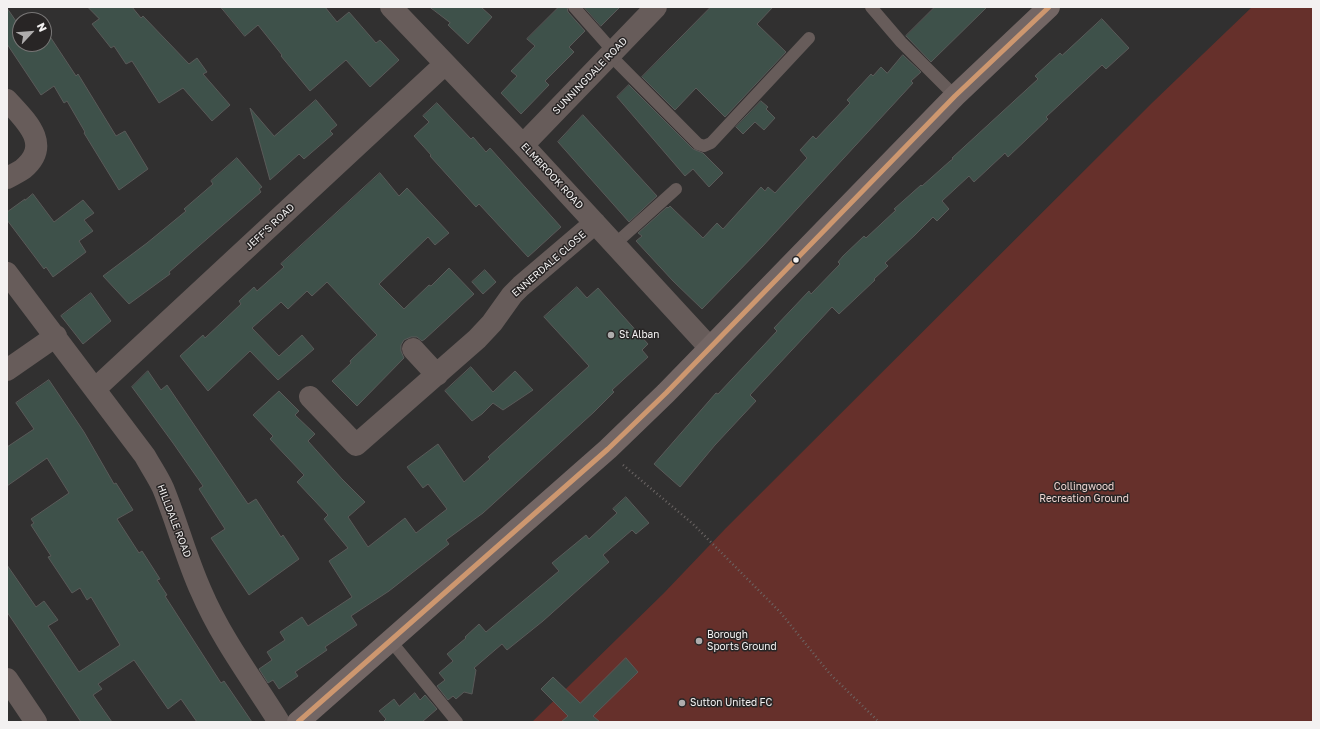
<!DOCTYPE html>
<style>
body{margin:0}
#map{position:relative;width:1320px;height:729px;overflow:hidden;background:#313030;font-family:"Golos Text",sans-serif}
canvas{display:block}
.frame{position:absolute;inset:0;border:8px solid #f3f1f1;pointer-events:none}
.north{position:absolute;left:12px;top:12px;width:40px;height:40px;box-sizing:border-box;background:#282525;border:1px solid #797777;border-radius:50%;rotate:64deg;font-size:11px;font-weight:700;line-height:16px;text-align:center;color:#f3f1f1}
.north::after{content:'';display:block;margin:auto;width:14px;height:18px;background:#afadad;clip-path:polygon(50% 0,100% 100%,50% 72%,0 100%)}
</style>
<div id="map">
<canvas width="1320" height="729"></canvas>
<div class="frame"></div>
<div class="north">N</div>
</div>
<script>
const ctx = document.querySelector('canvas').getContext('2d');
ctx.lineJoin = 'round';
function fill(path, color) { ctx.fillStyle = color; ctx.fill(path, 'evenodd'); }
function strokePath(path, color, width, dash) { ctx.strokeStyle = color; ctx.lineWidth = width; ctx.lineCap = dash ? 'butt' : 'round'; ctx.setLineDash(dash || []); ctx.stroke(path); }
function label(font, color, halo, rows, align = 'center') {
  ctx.font = font + ' "Golos Text",sans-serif'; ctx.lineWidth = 3; ctx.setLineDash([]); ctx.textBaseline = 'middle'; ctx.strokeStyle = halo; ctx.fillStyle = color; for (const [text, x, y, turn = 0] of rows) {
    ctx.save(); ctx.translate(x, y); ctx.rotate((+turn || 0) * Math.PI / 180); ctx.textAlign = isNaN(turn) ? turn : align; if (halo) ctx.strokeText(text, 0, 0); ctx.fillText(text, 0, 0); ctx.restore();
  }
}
fill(new Path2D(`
 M1252,7h61v715h-781l132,-129 62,-65 427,-426z`), '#66302b');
const building = new Path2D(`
 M88,7h44l9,11 2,-2 46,48 8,-6 10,14 -4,2 27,31 -18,16 -29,-33 -24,15 -27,-42 -6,3 -12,-18 -3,2 -19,-24 7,-5z
 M221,7h104l12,15 12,-10 27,31 4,-3 19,20 -29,27 -24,-27 -36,31 -29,-35 1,-1 -24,-30 -13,11z
 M430,7h51l11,10 -24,27 -20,-19 2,-2z
 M559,7h8l1,5 17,19 -16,16 5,5 -29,29 4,4 -28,29 -20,-21 16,-17 -6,-5 24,-25 -8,-7z
 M584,7h36l-19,19z
 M711,7h62l-16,17 29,28 -61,65 -29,-29 -21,22 -33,-33z
 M935,7h52l-56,55 -25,-26z
 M7,8l13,19v17h13v1l2,-1h9v-6l5,-3 27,41 2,-2 38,62 9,-5 23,38 -29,21 -35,-57 1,-1 -18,-31 -3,2 -10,-17 -13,9 -34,-51z
 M1102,19l27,29 -23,21 -4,-4 -56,52 2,2 -40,38 -3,-4 -31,29 -5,-6 -27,25 7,8 -12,12 -4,-4 -18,18 -30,28 3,3 -14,13 1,1 -36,34 -7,-7 -82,88 6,6 -41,44 -35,42 -26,-23 62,-71 2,1 59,-63 -3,-3 35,-37 2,3 29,-30 -2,-2 5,-6 21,-20 2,2 30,-28 -2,-1 27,-24 1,1 28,-25 3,-2 -1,-1 86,-79 -3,-3 25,-23 2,2z
 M903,55l18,17 -10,9 2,2 -151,164 -60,62 -29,-28 -37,-40 6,-5 -4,-3 29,-26 1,1 2,-2 33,32 14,-15 6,6 38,-42 4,4 3,-4 7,6 32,-35 -7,-8 13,-14 3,3 34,-36 -3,-3 24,-26 2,2 8,-9 6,6z
 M629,85l64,64 10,4 20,20 -14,14 -16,-18 -8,7 -68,-79z
 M316,100l21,25 -7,6 3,3 -29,25 -5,-5 -29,26 -20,-72 24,28z
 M761,101l7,6 -2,2 9,9 -11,12 -9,-8 -12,12 -7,-7z
 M437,103l34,36 2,-2 13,15 4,-4 71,79 -33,30 -49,-53 -3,3 -46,-51 1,-1 -17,-19 15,-14 -6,-6z
 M583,115l74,81 -28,26 -71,-80z
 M237,158l25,29 -3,2 2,3 -92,80 1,2 -41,30 -26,-28 44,-33 39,-32 -2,-2 29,-25 -2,-3z
 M380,173l19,23 8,-8 42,45 -14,12 -7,-8 -49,47 25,25 25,-24 2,1 18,-18 25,26 -49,45 -3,2 -5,-4h-6l-7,3 -3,5v6l3,7 -47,48 -25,-25 19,-18 -1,-2 27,-26 -50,-53 -15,14 -5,-5 -19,18 -7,-7 -29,26 27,28 23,-21 12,14 -36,31 -28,-29 -42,40 -28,-35 23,-21 2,3 17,-16 19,-18 -2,-3 15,-14 3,4 27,-24 -3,-3z
 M33,194l21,28 29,-22 11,13 -10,7 9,11 -14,10 7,11 -33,25 -7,-10 -2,2 -37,-49v-8l18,-13v1z
 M485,270l11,12 -13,12 -11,-12z
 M577,287l10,11 11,-10 50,56 -6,6 6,7 -36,33 2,2 -20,20 -111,101 -37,27 3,4 -60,47 -38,25 6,9 -32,22 2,3 -32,22 3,4 -19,13 -6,-9 -5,3 -9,-14 13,-9 -5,-8 18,-12 -5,-8 22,-15 6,9 44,-29 -23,-36 19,-13 -24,-29 4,-4 -31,-33 7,-7 -34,-36 3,-3 -20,-21 26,-24 20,20 -4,4 20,19 -7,7 34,38 23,23 -17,15 20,30 37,-29 11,15 31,-24 -19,-25 -5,4 -16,-21 31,-23 26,38 26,-23 -2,-2 101,-91 -45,-49z
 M91,293l20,28 -28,23 -22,-28z
 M471,367l22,25 22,-21 18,19 -30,20 -10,-7 -11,11 -10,7 -27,-30z
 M148,371l13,19 6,-5 81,119 8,-5 25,38 2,-2 16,24 -50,36 -38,-57 14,-9 -26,-40 4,-3 -30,-43 -41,-56z
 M49,380l35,52 30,52 2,-1 17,27 -16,9 22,34 3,-2 18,28 -3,1 10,15 -2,1 56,87 3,-2 28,41h-55l-16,-23 -13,10 -34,-49 -36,24 4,5 -9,6 19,27h-31l-74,-110v-47l29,42 8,-6 14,19 -10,6 31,46 41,-27 -29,-48 -4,3 -7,-12 -8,5 -24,-36 3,-1 -20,-31 3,-2 -3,-4 38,-26 -22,-35 -40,28v-39l27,-18 -18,-26z
 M626,497l23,26 -13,11 -4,-4 -29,25 6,7 -66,59 -36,29 -5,-6 -28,24 2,2 -4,24 -8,-2 -8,7 -3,-3 -5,4 -11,-14 8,-6 -6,-7 14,-12 -6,-7 19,-16 -1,-1 14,-13 7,8 73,-61 -7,-8 34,-28 3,4 28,-26 -4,-4z
 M626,658l12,14 -45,44 7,6h-39l7,-6 -27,-27 12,-12 27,26z
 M415,693l5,7 5,-5 12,14 -15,13h-39l3,-3 -7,-8 15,-12 5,7z`);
fill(building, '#3e514a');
strokePath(building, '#5a5a59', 1);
strokePath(new Path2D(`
 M623,465l70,59 87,88 50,62 49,48`), '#6c6665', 2.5, [1, 3]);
strokePath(new Path2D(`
 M574,7l39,44
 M871,7l30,35 54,54
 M610,55l88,89 6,2 7,-3 98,-105
 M615,244l61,-55
 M390,640l67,82`), '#675c5a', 12);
strokePath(new Path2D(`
 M391,7l132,138 187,203
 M7,100c18,20 46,44 16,69 -4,3 -11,6 -16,9
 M523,145l133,-138
 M7,273l138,183c6,11 13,21 18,32 14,34 23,70 38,103 20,47 51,88 78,131
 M413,349l24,26
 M7,370l49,-34
 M95,389l350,-325
 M310,397l46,48 121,-106 15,-16 20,-28 9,-9 74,-63
 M7,679l29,43`), '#675c5a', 22);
strokePath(new Path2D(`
 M298,722l310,-273 58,-56 289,-297 94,-89`), '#736664', 22);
strokePath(new Path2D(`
 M298,722l310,-273 58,-56 289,-297 94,-89`), '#cd976f', 5);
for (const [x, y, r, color] of [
 [796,260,3.5,"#f3f1f1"],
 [611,335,4,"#afadad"],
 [699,641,4,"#afadad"],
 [682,703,4,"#afadad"]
]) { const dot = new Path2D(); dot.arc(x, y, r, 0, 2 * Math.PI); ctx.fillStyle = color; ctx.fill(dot); strokePath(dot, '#282525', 1.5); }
label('10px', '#f3f1f1', '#282525', [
 ["SUNNINGDALE ROAD",590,76,-46],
 ["ELMBROOK ROAD",552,176,47],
 ["JEFF'S ROAD",270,227,-43],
 ["ENNERDALE CLOSE",549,264,-41],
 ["HILLDALE ROAD",174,521,69]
]);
label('10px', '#f3f1f1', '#282525', [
 ["St Alban",619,335],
 ["Borough",707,635],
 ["Sports Ground",707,647],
 ["Sutton United FC",690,703]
], 'left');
label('10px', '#eed5d1', '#282525', [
 ["Collingwood",1084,487],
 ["Recreation Ground",1084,499]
]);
</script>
